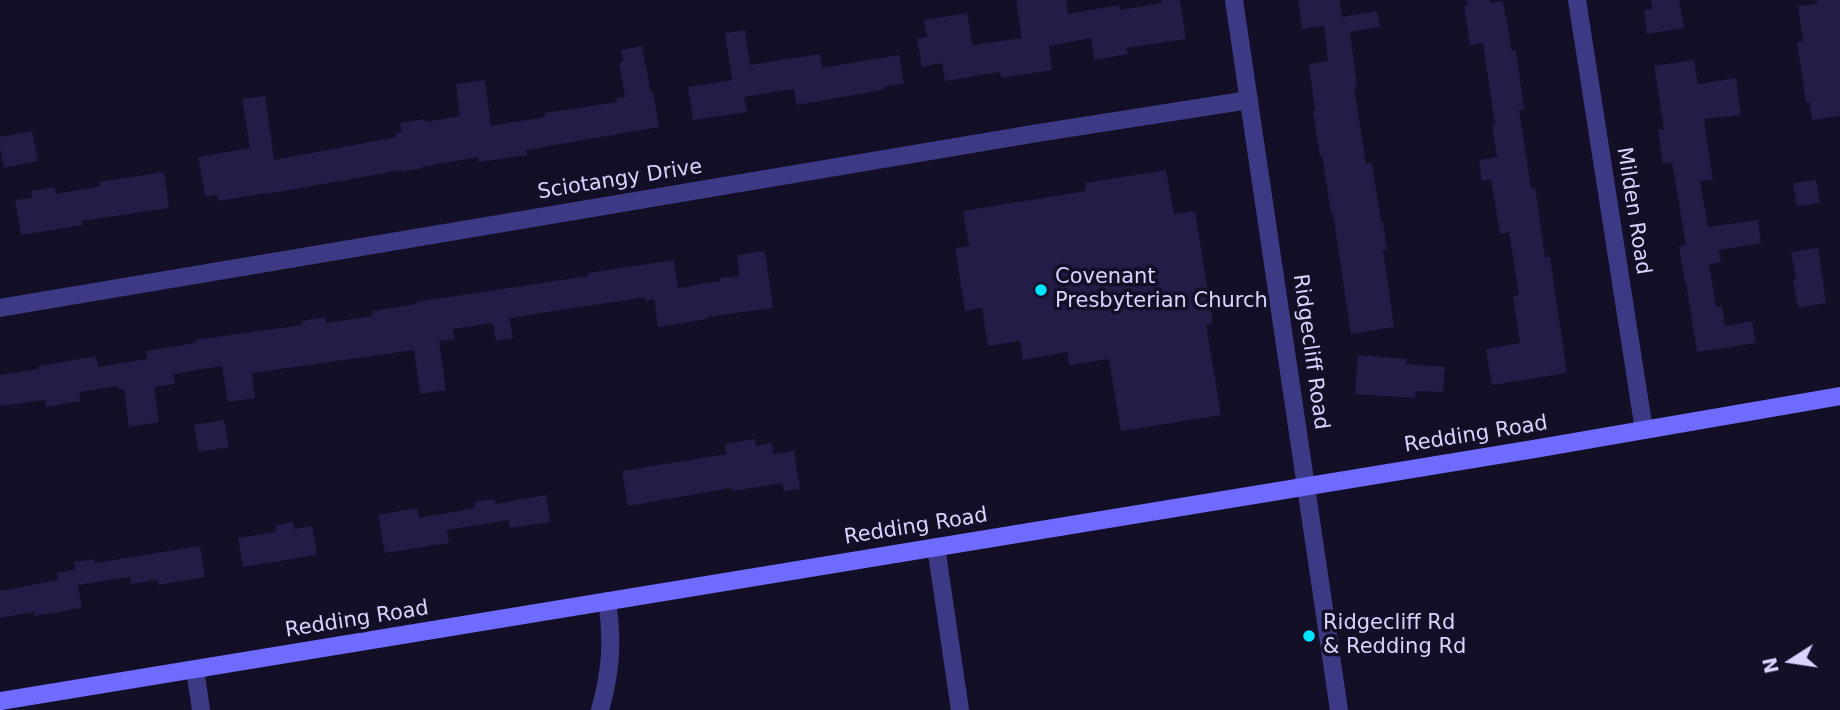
<!DOCTYPE html>
<style>
body{margin:0}
#map{position:relative;width:1840px;height:710px;overflow:hidden;background:#130f26;font-family:"DejaVu Sans",sans-serif}
canvas{display:block}
.north{position:absolute;left:1756px;top:626px;width:70px;height:70px;-webkit-text-stroke:5px #130f26;paint-order:stroke;rotate:258deg;font-size:19px;font-weight:700;line-height:28px;text-align:center;color:#d9d4ff}
.north::after{content:'';display:block;margin:auto;width:24px;height:32px;background:#d9d4ff;clip-path:polygon(50% 0,100% 100%,50% 72%,0 100%)}
</style>
<div id="map">
<canvas width="1840" height="710"></canvas>
<div class="north">N</div>
</div>
<script>
const ctx = document.querySelector('canvas').getContext('2d');
ctx.lineJoin = 'round';
function fill(path, color) { ctx.fillStyle = color; ctx.fill(path, 'evenodd'); }
function strokePath(path, color, width, dash) { ctx.strokeStyle = color; ctx.lineWidth = width; ctx.lineCap = dash ? 'butt' : 'round'; ctx.setLineDash(dash || []); ctx.stroke(path); }
function label(font, color, halo, rows, align = 'center') {
  ctx.font = font + ' "DejaVu Sans",sans-serif'; ctx.lineWidth = 7; ctx.setLineDash([]); ctx.textBaseline = 'middle'; ctx.strokeStyle = halo; ctx.fillStyle = color; for (const [text, x, y, turn = 0] of rows) {
    ctx.save(); ctx.translate(x, y); ctx.rotate((+turn || 0) * Math.PI / 180); ctx.textAlign = isNaN(turn) ? turn : align; if (halo) ctx.strokeText(text, 0, 0); ctx.fillText(text, 0, 0); ctx.restore();
  }
}
fill(new Path2D(`
 M1016,0h50l2,14 51,-9 1,5 42,-7 -1,-3h19l6,39 -60,9 2,6 -34,6 -3,-22 -42,8 3,24 -51,8 -1,-6 -55,9 -3,-18 -20,4 -5,-28 10,-2 -3,-17 43,-7 5,32 50,-7z
 M1298,0h41l3,17 35,-6 3,16 -30,5 7,55h-3l12,77 6,-1 9,59h2l4,28h-4l11,77 -43,7 -18,-120h-2l-9,-59 -2,1 -7,-45h2l-6,-47 19,-3 -4,-35 -22,3z
 M1467,0h23l1,3 12,-2 9,50 4,-1 8,59 -5,1 12,78 4,-1 10,70h5l17,116 -75,12 -6,-36 34,-6 -7,-47 6,-1 -10,-63 -9,2 -9,-55 -9,2 -3,-21 18,-3 -5,-32h3l-12,-82 -13,2 -6,-39 4,-1z
 M1651,0h28l5,28 -37,6 -3,-24 8,-1z
 M1817,0h23v116l-28,4 -3,-18 -3,1 -9,-61 6,-1 -5,-35 19,-2z
 M745,30l5,35 70,-11 2,14 77,-13 5,28 -21,4v3l-87,15 -2,-16 -50,8 3,15 -54,8 -5,-33 44,-7 -7,-47z
 M642,46l9,47 2,-1 6,35 -133,23 1,5 -48,7 -1,-5 -56,10 1,1 -21,4v-2l-135,24v-1l-49,8 -1,-6 -12,1 -7,-39 52,-9 -8,-49 23,-3 9,64 122,-23v-4l6,-1 -2,-9 25,-4 1,3 34,-6 -4,-32 29,-4 6,46 54,-9v-4l72,-11v-4l8,-1 -6,-34 4,-1 -2,-12z
 M1694,60l4,24 38,-6 5,37 -37,4 9,61 -13,1 8,46 50,-7 3,23 -42,7 2,12 -12,2 7,43 6,-1 3,20 27,-5 4,22 -59,9 -11,-69h-1l-4,-23 -2,-14 7,-1 -14,-83 -9,2 -5,-34 6,-1 -10,-63z
 M32,131l6,30 -34,7 -4,-20v-11z
 M1166,170l8,44 21,-3 18,112 -7,2 15,90 -100,16 -12,-72 -40,6 -2,-13 -44,8 -3,-19 -32,5 -6,-38 -17,3 -10,-63 14,-2 -6,-35 123,-20 -1,-8z
 M164,172l5,36 -87,13 1,4 -62,10 -6,-35 17,-2 -1,-7 23,-4 2,7 44,-8 -1,-4z
 M1816,180l4,23 -23,3 -4,-23z
 M1818,248l8,55 -28,5 -5,-28 3,-1 -5,-27z
 M765,251l8,57 -67,9 1,2 -49,8 -4,-28 -8,2 -1,-4 -136,21 4,20 -17,3 -3,-18 -40,6 1,10 -15,2 7,49 -26,4 -6,-44 -162,23 3,25 -27,4 -6,-36 -49,8 2,10 -21,3 5,35 -30,5 -5,-38 -5,1 -1,-4 -39,6 2,9 -35,6 -1,-7 -45,6v-31l39,-6v-3l57,-10 2,11 49,-8 -1,-8 50,-8 -1,-3 107,-15v-4l23,-4 1,6 47,-7 -1,-5 45,-7 -1,-2 172,-26v-3l86,-13 4,28 42,-7v-3l19,-2 -2,-21z
 M1358,355l49,4 -1,5 39,3 -2,25 -27,-1 -1,7 -60,-4z
 M224,420l5,27 -30,5 -5,-27z
 M755,439l1,7 16,-3 1,11 21,-3 6,38 -16,2 -2,-8 -50,8 -1,-3 -103,18 -6,-35 104,-17 -1,-10z
 M546,495l4,27 -40,6 -1,-8 -62,10 2,13 -64,10 -7,-38 39,-7 2,10 56,-10 -1,-6 21,-3v5z
 M293,522l1,7 18,-3 5,29 -74,12 -5,-29 38,-6 -1,-7z
 M200,546l5,31 -47,8 -1,-5 -26,4 -1,-7 -52,8 4,23 -48,8v-4l-34,6v-27l58,-11 -1,-7 18,-3 -1,-8 20,-3 1,4z`), '#241b47');
strokePath(new Path2D(`
 M1234,0l105,710
 M1577,0l67,430
 M0,308l1038,-175 211,-33
 M936,547l24,163
 M195,669l6,41
 M600,710c11,-39 13,-69 7,-109`), '#3d3a85', 18);
strokePath(new Path2D(`
 M0,701l1534,-252 306,-53`), '#6f6bff', 18);
for (const [x, y, r, color] of [
 [1041,290,7,"#00e5ff"],
 [1309,636,7,"#00e5ff"]
]) { const dot = new Path2D(); dot.arc(x, y, r, 0, 2 * Math.PI); ctx.fillStyle = color; ctx.fill(dot); strokePath(dot, '#130f26', 2.5); }
label('21px', '#d9d4ff', '#130f26', [
 ["Sciotangy Drive",620,180,-9],
 ["Milden Road",1633,211,81],
 ["Ridgecliff Road",1310,352,82],
 ["Redding Road",1476,435,-9],
 ["Redding Road",916,527,-9],
 ["Redding Road",357,620,-9]
]);
label('21px', '#d9d4ff', '#130f26', [
 ["Covenant",1055,278],
 ["Presbyterian Church",1055,302],
 ["Ridgecliff Rd",1323,624],
 ["& Redding Rd",1323,648]
], 'left');
</script>
